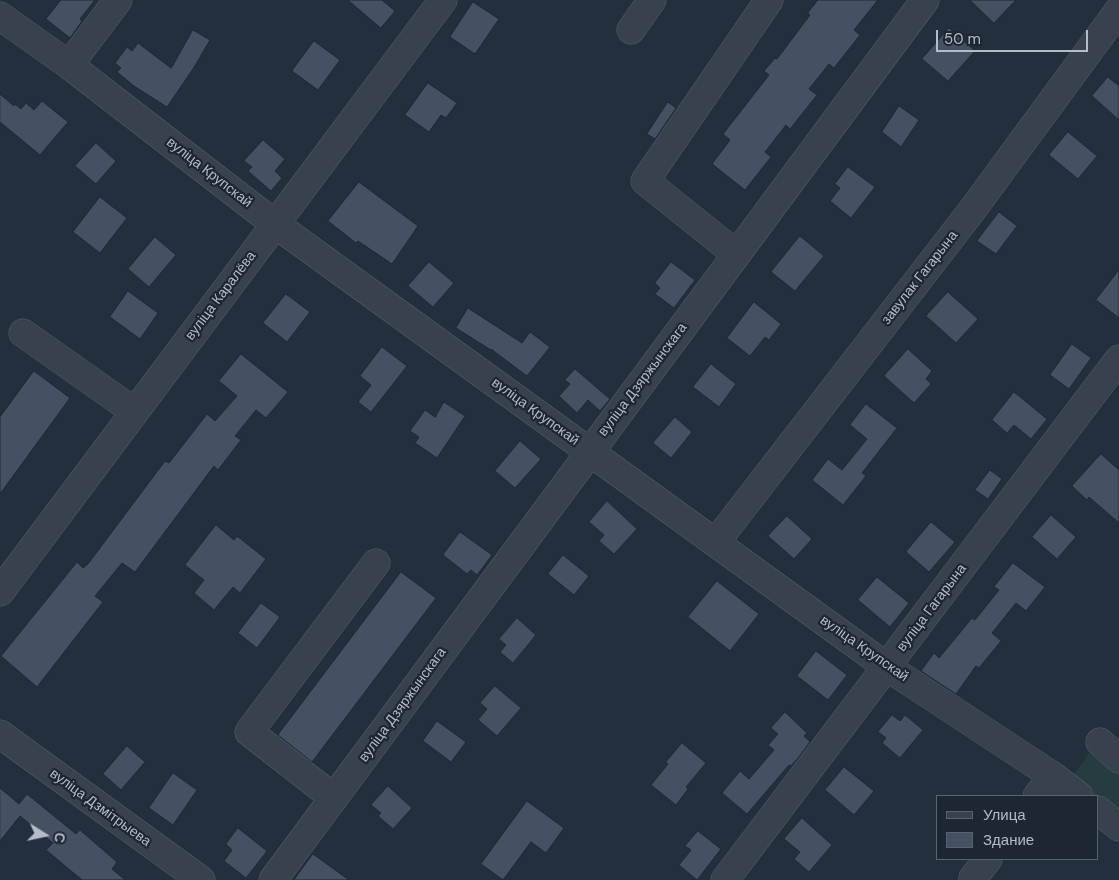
<!DOCTYPE html>
<meta charset="utf-8">
<style>
body{margin:0}
#map{position:relative;width:1119px;height:880px;overflow:hidden;background:#242f3e;font-family:"DM Sans",sans-serif}
canvas{display:block}
.legend{position:absolute;left:936px;top:795px;width:162px;height:65px;box-sizing:border-box;background:#1d2633;border:1px solid #59626f;margin:0;padding:6px 9px;list-style:none;font-size:15px;color:#b4bcc9}
.legend li{display:flex;align-items:center;gap:10px;height:25px}
.legend b{width:25px;border:1px solid #59626f}
.north{position:absolute;left:20px;top:810px;width:50px;height:50px;-webkit-text-stroke:4px #1d2633;paint-order:stroke;rotate:100deg;font-size:14px;font-weight:700;line-height:20px;text-align:center;color:#b4bcc9}
.north::after{content:'';display:block;margin:auto;width:18px;height:22px;background:#b4bcc9;clip-path:polygon(50% 0,100% 100%,50% 72%,0 100%)}
.scale{position:absolute;left:936px;top:30px;width:152px;height:22px;box-sizing:border-box;border:2px solid #b4bcc9;border-top:0;padding-left:6px;font-size:15px;line-height:18px;white-space:nowrap;color:#b4bcc9;-webkit-text-stroke:4px #1d2633;paint-order:stroke}
</style>
<div id="map">
<canvas width="1119" height="880"></canvas>
<ul class="legend">
<li><b style="height:6px;background:#38414e"></b>Улица</li>
<li><b style="height:14px;background:#455162"></b>Здание</li>
</ul>
<div class="north">С</div>
<div class="scale">50 m</div>
</div>
<script>
const ctx = document.querySelector('canvas').getContext('2d');
ctx.lineJoin = 'round';
function fill(path, color) { ctx.fillStyle = color; ctx.fill(path, 'evenodd'); }
function strokePath(path, color, width, dash) { ctx.strokeStyle = color; ctx.lineWidth = width; ctx.lineCap = dash ? 'butt' : 'round'; ctx.setLineDash(dash || []); ctx.stroke(path); }
function label(font, color, halo, rows, align = 'center') {
  ctx.font = font + ' "DM Sans",sans-serif'; ctx.lineWidth = 4.5; ctx.setLineDash([]); ctx.textBaseline = 'middle'; ctx.strokeStyle = halo; ctx.fillStyle = color; for (const [text, x, y, turn = 0] of rows) {
    ctx.save(); ctx.translate(x, y); ctx.rotate((+turn || 0) * Math.PI / 180); ctx.textAlign = isNaN(turn) ? turn : align; if (halo) ctx.strokeText(text, 0, 0); ctx.fillText(text, 0, 0); ctx.restore();
  }
}
fill(new Path2D(`
 M1093,748l26,23v45l-21,-17v-3h-3l-23,-19z`), '#263c3f');
const building = new Path2D(`
 M61,0h34l-15,19 2,2 -12,17 -24,-19z
 M348,0h34l13,11 -14,17z
 M818,0h60l-24,30 6,5 -26,33 -5,-4 -20,25 8,6 -27,34 -4,-4 -21,27 6,5 -26,33 -33,-26 18,-24 -7,-6 46,-59 -5,-4 11,-13 2,1 33,-44 -2,-2z
 M970,0h46l-22,23z
 M473,2l26,17 -24,35 -25,-17z
 M949,28l26,23 -27,30 -26,-22z
 M193,30l17,10 -17,29 -26,38 -33,-21 -17,-14 4,-4 -6,-5 12,-16 5,4 6,-8 33,25z
 M314,41l26,19 -22,30 -26,-19z
 M1108,77l11,9v34l-27,-24z
 M428,83l29,20 -11,15 -5,-3 -12,17 -24,-17z
 M0,94l14,12 1,-2 6,5 5,-6 8,7 8,-9 26,21 -28,33 -40,-33z
 M668,102l8,6 -21,31 -8,-5z
 M899,106l20,14 -18,27 -19,-15z
 M1068,132l29,24 -19,23 -29,-24z
 M263,140l22,19 -10,12 7,7 -11,13 -23,-20 4,-4 -8,-6z
 M96,143l20,18 -20,23 -21,-18z
 M848,167l27,20 -24,31 -21,-17 10,-13 -5,-4z
 M359,182l59,44 -26,38 -34,-23 -2,2 -28,-22z
 M100,197l27,21 -27,35 -27,-21z
 M999,212l18,14 -21,28 -19,-13z
 M800,236l24,20 -29,35 -24,-19z
 M155,237l21,18 -27,32 -21,-18z
 M429,262l25,21 -21,24 -25,-21z
 M671,262l24,18 -21,28 -19,-14 5,-6 -5,-5z
 M1119,270v48l-23,-18z
 M128,291l30,22 -18,26 -30,-22z
 M948,292l30,27 -22,24 -30,-27z
 M286,294l24,18 -23,30 -24,-19z
 M754,302l27,22 -12,16 -4,-3 -15,19 -23,-18z
 M468,308l54,35 8,-11 20,15 -23,29 -36,-27v1l-35,-22z
 M1072,344l19,14 -22,31 -19,-14z
 M382,347l25,19 -36,46 -13,-10 13,-17 -11,-9z
 M908,349l24,22 -6,8 5,5 -17,19 -30,-27z
 M241,354l47,38 -22,26 -10,-8 -21,26 6,4 -23,30 -4,-4 -79,106 -13,-9 -27,33 8,6 -66,85 -36,-31 76,-94 6,6 5,-4 77,-103 4,2 38,-49 8,7 22,-25 -18,-15z
 M711,364l25,20 -17,23 -26,-20z
 M575,369l35,30 -10,12 -12,-11 -11,13 -18,-17 11,-12 -5,-4z
 M34,371l36,27 -70,96v-77z
 M1014,392l33,27 -16,20 -17,-14 -7,8 -15,-13z
 M444,402l21,14 -28,42 -22,-15 4,-6 -9,-6 15,-21 10,7z
 M866,404l31,24 -35,45 4,3 -23,29 -31,-25 16,-21 14,11 25,-31 -17,-14z
 M675,417l17,15 -21,26 -18,-15z
 M520,441l21,18 -26,29 -20,-17z
 M1101,454l18,16v53l-30,-26 -2,3 -15,-14z
 M990,470l12,9 -14,20 -13,-9z
 M607,501l30,28 -23,25 -15,-13 5,-6 -15,-13z
 M1051,515l25,22 -19,22 -25,-22z
 M787,516l25,23 -18,20 -26,-23z
 M931,522l24,20 -26,30 -23,-20z
 M216,525l18,15 3,-4 29,23 -26,34 -7,-6 -19,23 -20,-17 10,-13 -19,-15z
 M460,532l32,23 -15,20 -6,-5 -4,4 -24,-19z
 M563,555l26,21 -15,19 -26,-21z
 M1013,563l32,24 -19,24 -10,-8 -24,30 9,8 -22,27 -3,-2 -20,28 -35,-23 13,-18 5,5 33,-40 3,2 24,-30 -5,-3z
 M401,572l35,26 -124,164 -34,-27z
 M877,577l32,26 -19,24 -32,-27z
 M717,581l42,33 -29,37 -42,-34z
 M261,603l19,14 -23,31 -19,-15z
 M517,618l19,17 -23,28 -13,-11 6,-7 -7,-6z
 M816,651l31,24 -19,25 -31,-24z
 M495,686l26,22 -24,28 -19,-16 9,-11 -7,-6z
 M785,712l22,21 -3,3 6,6 -12,16 -7,8 -2,-1 -42,49 -25,-21 18,-22 9,8 25,-29 -6,-5 10,-11 -7,-6z
 M892,715l8,6 5,-6 18,15 -23,28 -18,-15 4,-5 -8,-6z
 M437,721l29,21 -15,20 -28,-21z
 M682,743l24,20 -20,24 2,2 -12,16 -25,-20 17,-21 -2,-2z
 M127,746l18,16 -24,28 -18,-16z
 M844,767l30,24 -20,24 -29,-25z
 M173,773l24,17 -24,35 -24,-17z
 M388,786l24,22 -19,21 -15,-13 3,-3 -10,-8z
 M0,788l19,16 8,-10 49,40 4,-4 37,32 -5,7 13,11h-43l-36,-30 7,-7 -33,-27 -20,25z
 M527,801l37,27 -18,25 -15,-11 -28,38 -22,-16z
 M802,818l30,27 -23,27 -15,-13 6,-7 -16,-13z
 M238,828l29,23 -21,27 -22,-17 8,-11 -6,-6z
 M698,831l23,18 -24,31 -18,-15 12,-15 -6,-4z
 M313,854l36,26h-55z`);
fill(building, '#455162');
strokePath(building, '#1f2835', 1);
const minor = new Path2D(`
 M0,16l69,49 206,159 315,228 297,215 166,109 26,20
 M631,30l21,-30
 M69,65l49,-65
 M736,254l-91,-73 124,-181
 M23,333l112,79
 M716,542l257,-333 146,-199
 M0,592l443,-592
 M0,734l201,146
 M1100,742l19,17
 M1037,796l16,-20
 M334,798l-85,-66 127,-169
 M1098,810l21,17
 M273,880l652,-880
 M725,880l394,-521
 M974,880l-1,-2 15,-19`);
strokePath(minor, '#565f6c', 29);
strokePath(minor, '#38414e', 28);
label('14px', '#b4bcc9', '#1d2633', [
 ["вуліца Крупскай",209,173,38],
 ["завулак Гагарына",920,278,-52],
 ["вуліца Каралёва",221,296,-53],
 ["вуліца Дзяржынскага",643,380,-53],
 ["вуліца Крупскай",535,412,36],
 ["вуліца Гагарына",932,608,-53],
 ["вуліца Крупскай",864,649,35],
 ["вуліца Дзяржынскага",403,705,-54],
 ["вуліца Дзмітрыева",100,808,36]
]);
</script>
